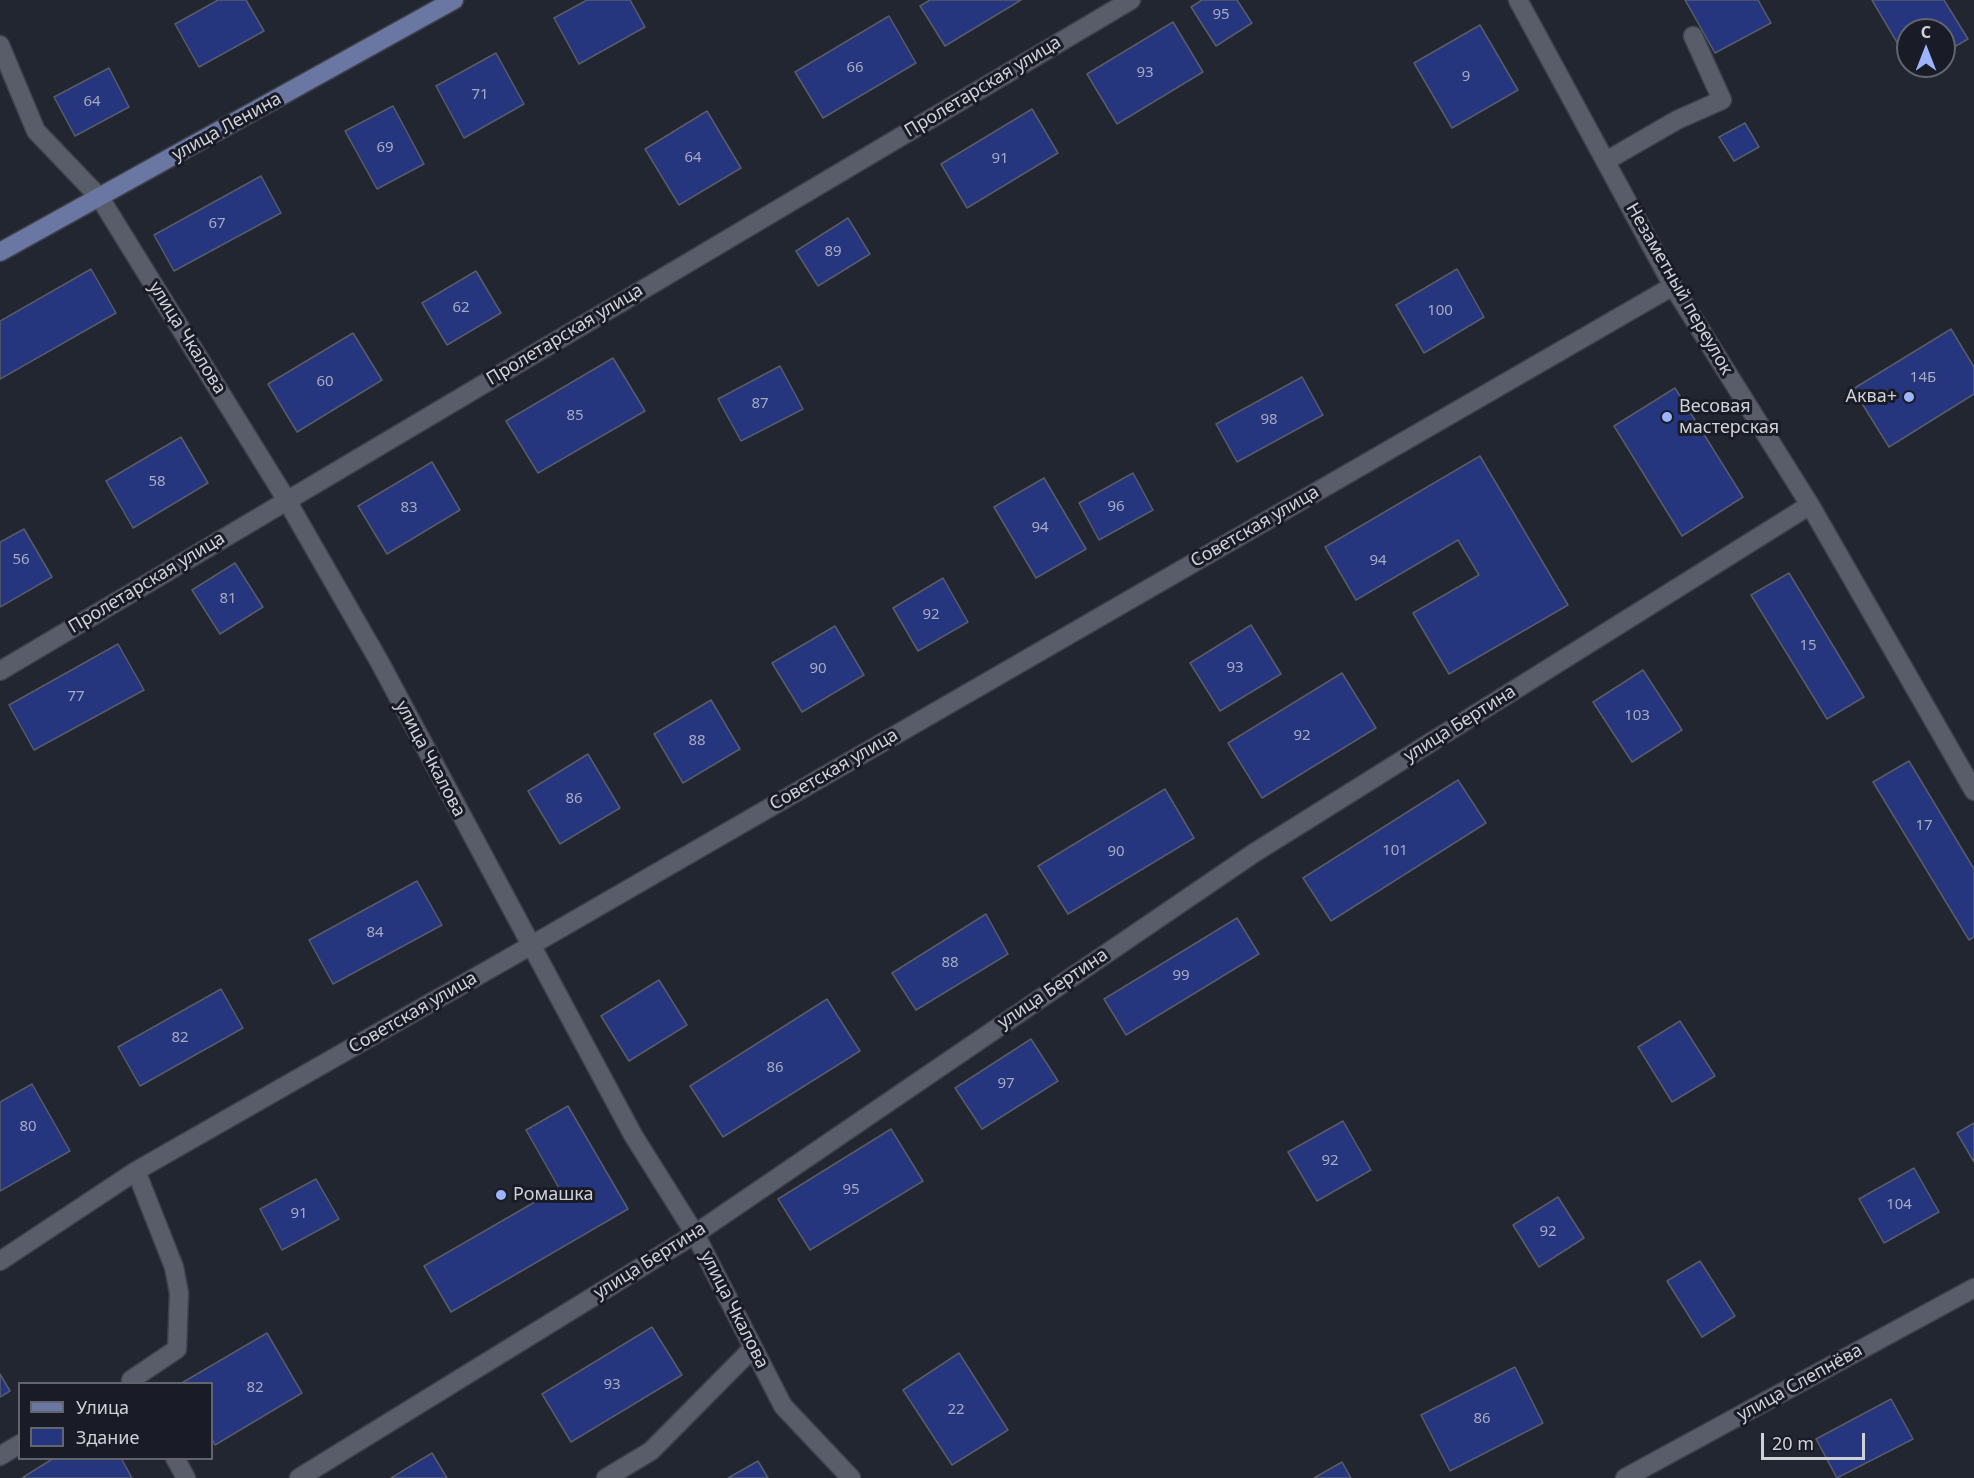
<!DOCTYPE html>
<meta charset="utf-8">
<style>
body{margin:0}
#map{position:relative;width:1974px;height:1478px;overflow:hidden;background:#222630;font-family:"Noto Sans",sans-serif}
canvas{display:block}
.legend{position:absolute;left:18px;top:1382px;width:195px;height:78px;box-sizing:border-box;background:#191c26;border:2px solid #62646e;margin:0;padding:8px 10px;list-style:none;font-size:18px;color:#cfd1d9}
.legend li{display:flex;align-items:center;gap:12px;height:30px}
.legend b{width:30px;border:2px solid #62646e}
.north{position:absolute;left:1896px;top:18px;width:60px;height:60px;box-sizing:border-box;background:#191c26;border:2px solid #62646e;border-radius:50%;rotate:0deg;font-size:16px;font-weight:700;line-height:24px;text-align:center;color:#cfd1d9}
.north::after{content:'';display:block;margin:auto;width:21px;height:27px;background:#9cb4fd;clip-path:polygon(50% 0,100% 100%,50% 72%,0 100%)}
.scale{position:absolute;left:1761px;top:1433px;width:104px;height:27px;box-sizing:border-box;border:3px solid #cfd1d9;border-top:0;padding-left:8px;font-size:18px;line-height:21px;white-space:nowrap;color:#cfd1d9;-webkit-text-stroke:4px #191c26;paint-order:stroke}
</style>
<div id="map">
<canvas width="1974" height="1478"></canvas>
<ul class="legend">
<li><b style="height:8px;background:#6a77a2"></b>Улица</li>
<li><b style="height:16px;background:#26367e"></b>Здание</li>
</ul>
<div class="north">С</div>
<div class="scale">20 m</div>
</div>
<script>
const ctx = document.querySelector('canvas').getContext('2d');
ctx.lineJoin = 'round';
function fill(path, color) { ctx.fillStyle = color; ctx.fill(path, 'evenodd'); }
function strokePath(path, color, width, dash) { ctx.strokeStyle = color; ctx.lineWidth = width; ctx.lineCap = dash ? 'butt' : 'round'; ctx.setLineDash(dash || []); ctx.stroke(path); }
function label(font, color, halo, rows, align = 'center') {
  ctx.font = font + ' "Noto Sans",sans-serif'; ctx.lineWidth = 6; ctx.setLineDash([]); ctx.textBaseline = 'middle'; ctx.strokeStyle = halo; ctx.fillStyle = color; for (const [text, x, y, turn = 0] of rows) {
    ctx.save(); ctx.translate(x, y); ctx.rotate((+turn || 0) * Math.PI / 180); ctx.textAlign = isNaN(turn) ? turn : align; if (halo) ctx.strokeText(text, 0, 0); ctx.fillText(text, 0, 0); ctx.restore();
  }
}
const building = new Path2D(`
 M218,0h28l18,31 -65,36 -24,-43z
 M587,0h43l15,27 -66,37 -25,-46z
 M930,0h91l-76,46 -25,-40z
 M1202,0h35l15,23 -36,23 -25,-39z
 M1685,0h73l13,23 -56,30z
 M1872,0h72l24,39 -24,14v-23h-36v31z
 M889,16l27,47 -93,55 -28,-46z
 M1173,22l30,50 -86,52 -30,-50z
 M1480,25l38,65 -66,38 -38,-65z
 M496,53l28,51 -60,34 -28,-52z
 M109,68l20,39 -54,29 -21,-39z
 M393,106l31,58 -47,25 -32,-58z
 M1032,109l26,44 -91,55 -26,-44z
 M707,111l34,57 -62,37 -34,-56z
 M1745,123l14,24 -25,14 -15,-24z
 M261,176l20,37 -107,58 -20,-36z
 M848,218l22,36 -52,32 -22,-35z
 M91,269l25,44 -116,66v-58z
 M1457,269l27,48 -60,36 -28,-48z
 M476,271l25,42 -54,32 -25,-42z
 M1951,329l23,38v27l-85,53 -36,-58z
 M353,333l29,47 -85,52 -29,-48z
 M613,358l32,53 -107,62 -32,-52z
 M780,366l23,43 -62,32 -23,-42z
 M1302,377l21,38 -86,47 -21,-38z
 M1675,388l68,109 -61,39 -68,-110z
 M181,437l27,46 -75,45 -27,-47z
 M1480,456l88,149 -119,69 -36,-61 66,-38 -21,-35 -102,60 -31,-53z
 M432,462l28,48 -73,44 -29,-48z
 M1133,473l20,37 -54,30 -20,-37z
 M1044,478l42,71 -50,29 -42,-71z
 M24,529l28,48 -52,30v-65z
 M235,563l28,44 -43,27 -28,-44z
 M1789,573l75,124 -37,22 -76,-124z
 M943,578l25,44 -50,29 -25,-43z
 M1251,625l30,49 -61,37 -30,-48z
 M835,626l29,49 -62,37 -30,-49z
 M118,644l26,46 -110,60 -25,-45z
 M1643,670l39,60 -50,32 -39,-60z
 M1342,673l34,55 -114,70 -34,-55z
 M711,700l29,49 -57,34 -29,-49z
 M588,754l32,54 -60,36 -32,-53z
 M1909,761l65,108v68l-5,3 -96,-158z
 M1458,780l28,43 -155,98 -28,-43z
 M1165,789l29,49 -126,76 -30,-48z
 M417,881l25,44 -109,59 -24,-44z
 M986,914l22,40 -92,56 -24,-37z
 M1237,918l22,36 -133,81 -22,-36z
 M659,980l28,45 -58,36 -28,-45z
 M221,989l22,39 -103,58 -22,-39z
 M827,999l33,52 -137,86 -33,-51z
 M1680,1021l35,55 -43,26 -34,-55z
 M1031,1039l27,42 -76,48 -27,-41z
 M32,1084l38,67 -70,40v-89z
 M568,1106l60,103 -177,103 -27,-46 135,-78 -33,-58z
 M1343,1121l28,49 -54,31 -29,-49z
 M1974,1123v39l-17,-29z
 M891,1129l32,52 -113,69 -32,-51z
 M1914,1168l25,44 -55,31 -25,-44z
 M316,1179l23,40 -57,31 -22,-41z
 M1558,1197l26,41 -45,29 -26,-42z
 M1700,1261l35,55 -33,21 -35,-56z
 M652,1327l30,48 -111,67 -29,-48z
 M267,1333l35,60 -87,52 -3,-6v-55h-32z
 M959,1353l49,77 -56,35 -49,-75z
 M1515,1367l28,56 -93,48 -29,-56z
 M0,1374l10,17 -10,6z
 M1891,1399l22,40 -76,39 -21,-39z
 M432,1453l15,25h-56z
 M54,1458h67l11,20h-110z
 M758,1461l10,17h-40z
 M1342,1462l9,16h-37z`);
fill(building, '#26367e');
strokePath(building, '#585c69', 1.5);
const minor = new Path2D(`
 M1518,0l155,286 137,219 164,286
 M0,45l36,86 64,67 186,301 93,162 254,474 62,99 88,172 68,72
 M1606,161l71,-41 45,-20 -29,-64
 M0,671l1131,-671
 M0,1261l136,-90 394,-225 1143,-660
 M131,1380l46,-31 2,-56 -5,-26 -38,-96
 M0,1456l20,-12
 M175,1458l11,20
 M299,1478l396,-244 559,-381 556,-348
 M606,1478l45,-27 101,-102
 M1625,1478l349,-190`);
const major = new Path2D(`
 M0,252l454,-252`);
strokePath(minor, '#3e414a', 21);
strokePath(major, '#3e414a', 21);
strokePath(minor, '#595d6a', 18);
strokePath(major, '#6a77a2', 18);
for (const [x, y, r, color] of [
 [1909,397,6,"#9cb4fd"],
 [1667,417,6,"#9cb4fd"],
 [501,1195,6,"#9cb4fd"]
]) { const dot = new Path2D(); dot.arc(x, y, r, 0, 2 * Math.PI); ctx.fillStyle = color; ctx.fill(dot); strokePath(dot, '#191c26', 2); }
label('15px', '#a5aac2', null, [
 ["95",1221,15],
 ["66",855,68],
 ["93",1145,73],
 ["9",1466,77],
 ["71",480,95],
 ["64",92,102],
 ["69",385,148],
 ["64",693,158],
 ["91",1000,159],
 ["67",217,224],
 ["89",833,252],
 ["62",461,308],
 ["100",1440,311],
 ["14Б",1923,378],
 ["60",325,382],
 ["87",760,404],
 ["85",575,416],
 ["98",1269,420],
 ["58",157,482],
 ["96",1116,507],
 ["83",409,508],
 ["94",1040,528],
 ["56",21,560],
 ["94",1378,561],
 ["81",228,599],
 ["92",931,615],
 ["15",1808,646],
 ["93",1235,668],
 ["90",818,669],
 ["77",76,697],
 ["103",1637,716],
 ["92",1302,736],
 ["88",697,741],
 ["86",574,799],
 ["17",1924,826],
 ["101",1395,851],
 ["90",1116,852],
 ["84",375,933],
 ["88",950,963],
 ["99",1181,976],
 ["82",180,1038],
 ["86",775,1068],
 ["97",1006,1084],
 ["80",28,1127],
 ["92",1330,1161],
 ["95",851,1190],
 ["104",1899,1205],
 ["91",299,1214],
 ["92",1548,1232],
 ["93",612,1385],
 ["82",255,1388],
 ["22",956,1410],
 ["86",1482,1419]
]);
label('18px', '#cfd1d9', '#191c26', [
 ["Пролетарская улица",983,87,-31],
 ["улица Ленина",227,127,-29],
 ["Незаметный переулок",1679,289,60],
 ["Пролетарская улица",565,335,-31],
 ["улица Чкалова",187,338,58],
 ["Советская улица",1255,527,-30],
 ["Пролетарская улица",147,583,-31],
 ["улица Бертина",1460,724,-32],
 ["улица Чкалова",430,759,62],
 ["Советская улица",834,770,-30],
 ["улица Бертина",1053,989,-34],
 ["Советская улица",413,1013,-30],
 ["улица Бертина",650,1261,-32],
 ["улица Чкалова",734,1310,63],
 ["улица Слепнёва",1800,1383,-29]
]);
label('18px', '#cfd1d9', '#191c26', [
 ["Аква+",1897,397,"right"],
 ["Весовая",1679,407],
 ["мастерская",1679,428],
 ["Ромашка",513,1195]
], 'left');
</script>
